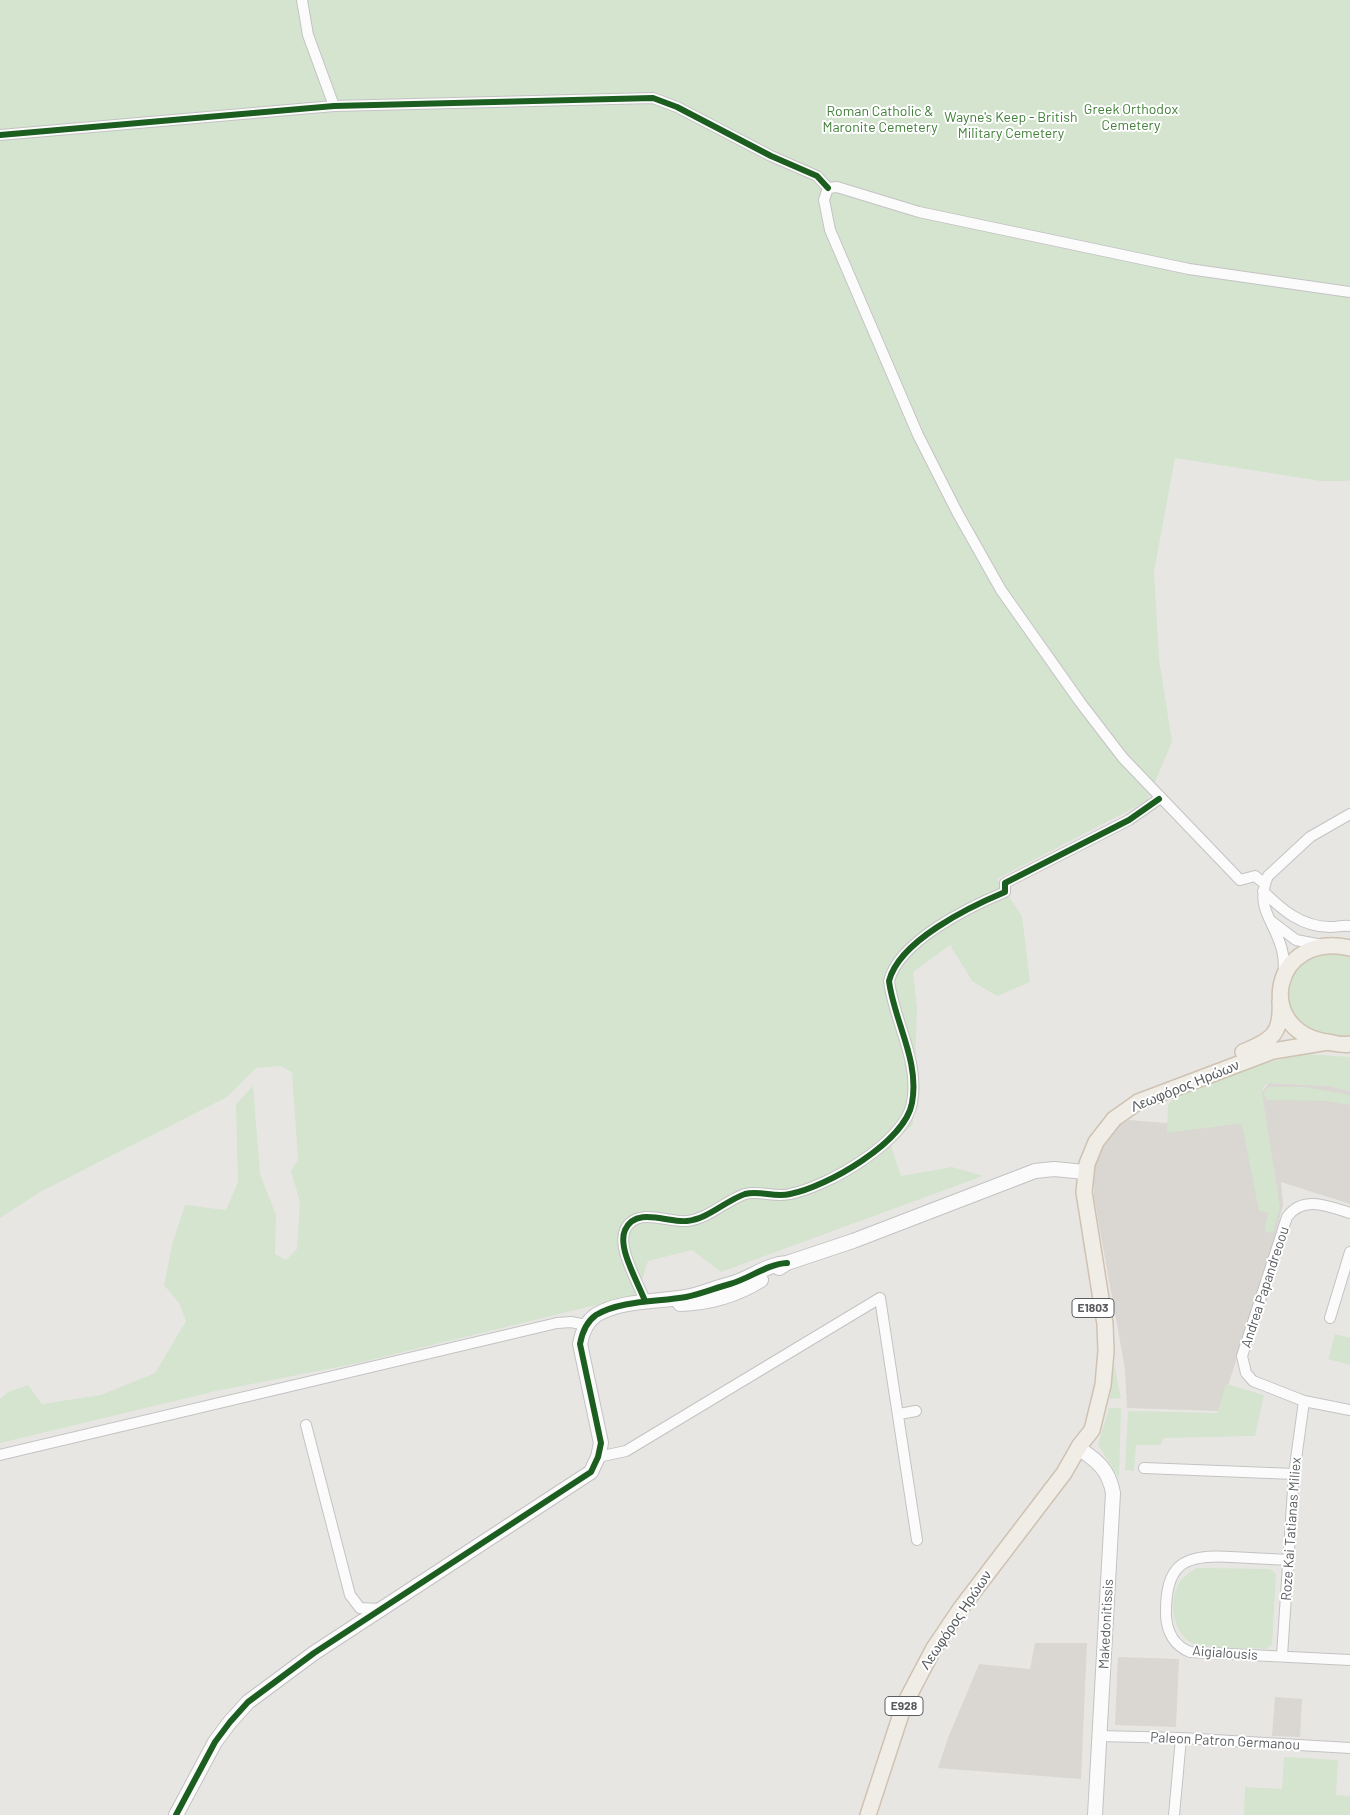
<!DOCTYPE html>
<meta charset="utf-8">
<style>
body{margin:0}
canvas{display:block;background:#e8e6e3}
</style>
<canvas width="1350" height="1815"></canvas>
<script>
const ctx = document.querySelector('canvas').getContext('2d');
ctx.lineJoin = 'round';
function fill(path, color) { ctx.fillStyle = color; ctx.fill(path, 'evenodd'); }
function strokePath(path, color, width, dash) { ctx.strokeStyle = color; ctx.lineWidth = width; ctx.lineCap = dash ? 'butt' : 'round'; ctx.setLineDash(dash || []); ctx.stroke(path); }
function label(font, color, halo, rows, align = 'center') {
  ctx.font = font + ' Barlow,sans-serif'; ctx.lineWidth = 4; ctx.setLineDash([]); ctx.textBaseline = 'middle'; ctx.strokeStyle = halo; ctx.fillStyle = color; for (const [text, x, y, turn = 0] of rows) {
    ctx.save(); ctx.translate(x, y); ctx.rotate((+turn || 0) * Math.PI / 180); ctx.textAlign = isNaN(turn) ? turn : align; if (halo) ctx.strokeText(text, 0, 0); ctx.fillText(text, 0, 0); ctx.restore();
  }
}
fill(new Path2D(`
 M1269,1083l60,3 21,5v113l-69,-22 2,23 -12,45 -51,161 -93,-3 -2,-39 -31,-172 -1,-27 8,-19 16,-24 12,-7 37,3 96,-31z
 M1035,1643h52l-6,136 -143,-11 10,-30 31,-74 51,5z
 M1118,1657l61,2 -3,68 -61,-2z
 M1275,1697l27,2 -2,38 -28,-1z`), '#dad6d2');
fill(new Path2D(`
 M0,0h1350v481h-29l-146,-23 -21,114 5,87 13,83 -25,59 -150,78 25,37 8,66 -33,14 -25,-15 -22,-36 -37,27 4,36 -4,116 -22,22 10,30 51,-9 31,9 -262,96 -29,-22 -44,11 -11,34 -279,68 -142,28 -216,52v-44l8,-7 20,-7 14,19 59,-9 54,-22 31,-52 -7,-18 -15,-18 8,-40 13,-40 41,5 12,-28 -2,-78 17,-18 7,88 16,41 -1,39 11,6 11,-11 3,-47 -9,-31 7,-11 -6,-88 -11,-6 -25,2 -29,29 -187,95 -40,26z
 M1327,954l23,2v83c-12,-1 -32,-3 -42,-9 -25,-14 -27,-54 -3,-70 7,-4 14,-5 22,-6z
 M1306,1054l44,3v34l-21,-5 -60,-3 -5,3 -2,6 18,115 -7,26 -9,-2 4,-18 -9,-2 -17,-86 -5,-1 -70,9 1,-28c11,-18 114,-48 138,-51z
 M1269,1087h35l46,8v10l-23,-4 -60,-1 -4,-7z
 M1335,1334l15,4v27l-22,-6z
 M1114,1364l7,34 -11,1z
 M1226,1384l38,11 -9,41 -91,2 -4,7h-24l-2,26 -9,-1 3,-59 89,2z
 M1109,1408h12l-2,70 -21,-33z
 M1196,1568l74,1 6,5 -4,70 -6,5c-17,-1 -54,1 -69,-4 -24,-7 -30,-43 -18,-62 3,-6 12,-11 17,-15z
 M1284,1757l54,3 -2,35 14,1v19h-106l1,-28 37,2z`), '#d4e4cf');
const street = new Path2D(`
 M302,0l6,35 26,71
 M0,135l334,-29 319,-8 24,9 94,49 46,20 11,12
 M828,188l-4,12 6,30 88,205 39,77 44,78 79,112 43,56 117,122 15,-4 10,8
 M828,188l9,-1 82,25 270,57 161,23
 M1263,891c19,19 39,36 67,36 7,0 13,-2 20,-1
 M1271,921l25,19 26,5
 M1284,973c0,-7 0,-16 -2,-23 -7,-29 -28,-42 -14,-74l42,-39 40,-23
 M1350,1213c-22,-7 -47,-18 -63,4l-45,139 4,17 7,8 51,20 46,9
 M645,1301c-7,-19 -28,-53 -20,-71 11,-24 43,-7 62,-9 21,-2 38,-20 58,-27 15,-4 30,4 45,0 37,-7 115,-52 122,-91 8,-42 -18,-82 -23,-122 10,-40 80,-74 116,-89v-9l124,-63 30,-21
 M1330,1318l20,-66
 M899,1414l17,-3
 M306,1425l44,170 10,13 20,1
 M0,1455l557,-132 14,-1 15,3
 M598,1457l28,-6 254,-153 37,242
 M1144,1468l150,6
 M1289,1560c-20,-1 -39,-2 -58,-3 -48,-3 -66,7 -65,59 1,17 9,30 24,36l160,8
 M1282,1656l12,-182 10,-73
 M1099,1736l82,2 169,10
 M1174,1815l7,-77`);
const secondary = new Path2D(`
 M779,1268l8,-5 66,-22 182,-70 19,-2 31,3
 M680,1304c29,-1 57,-9 81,-24
 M1078,1448c19,12 31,22 35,45l-18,322
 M176,1815l39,-73 15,-20 18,-20 66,-49 277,-181 7,-15 3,-14 -21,-99c2,-11 6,-22 16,-29 25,-15 62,-13 90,-18 15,-3 29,-9 44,-13 19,-5 37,-20 57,-21`);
const primary = new Path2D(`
 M1350,948c-77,-18 -98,82 -23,94 8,1 15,4 23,2
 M1243,1052c30,-12 39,-19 37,-51
 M868,1815l36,-110 30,-57 27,-40 103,-135 16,-28 12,-15 11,-45 3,-34 -1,-27 -21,-132 3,-28 9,-22 18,-23 24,-17 135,-51 55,-9`);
strokePath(street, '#c4c3c4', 12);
strokePath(secondary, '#c3c3c4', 16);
strokePath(primary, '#cfc2b2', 18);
strokePath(street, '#fcfbfb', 10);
strokePath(secondary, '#fcfbfb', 14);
strokePath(primary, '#f0ede6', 15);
strokePath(new Path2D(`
 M0,135l334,-29 319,-8 24,9 94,49 46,20 11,12
 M645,1301c-7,-19 -28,-53 -20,-71 11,-24 43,-7 62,-9 21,-2 38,-20 58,-27 15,-4 30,4 45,0 37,-7 115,-52 122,-91 8,-42 -18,-82 -23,-122 10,-40 80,-74 116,-89v-9l124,-63 30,-21
 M176,1815l39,-73 15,-20 18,-20 66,-49 277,-181 7,-15 3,-14 -21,-99c2,-11 6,-22 16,-29 25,-15 62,-13 90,-18 15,-3 29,-9 44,-13 19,-5 37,-20 57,-21`), '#1b5e20', 6);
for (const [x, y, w] of [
 [1093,1308,42],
 [904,1706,38]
]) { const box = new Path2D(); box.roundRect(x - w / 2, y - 9.5, w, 19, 4); ctx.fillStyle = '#fff'; ctx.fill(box); strokePath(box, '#595d60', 1); }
label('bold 12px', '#595d60', null, [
 ["E1803",1093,1308],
 ["E928",904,1706]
]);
label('14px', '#418039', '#fff', [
 ["Greek Orthodox",1131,109],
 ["Cemetery",1131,125],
 ["Roman Catholic &",880,111],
 ["Maronite Cemetery",880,127],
 ["Wayne's Keep - British",1011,117],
 ["Military Cemetery",1011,133]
]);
label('14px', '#595d60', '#fff', [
 ["Λεωφόρος Ηρώων",1185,1086,-22],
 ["Andrea Papandreoou",1265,1287,-72],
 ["Roze Kai Tatianas Miliex",1291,1529,-86],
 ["Λεωφόρος Ηρώων",956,1620,-56],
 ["Makedonitissis",1106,1624,-87],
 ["Aigialousis",1225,1653,4],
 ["Paleon Patron Germanou",1225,1741,3]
]);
</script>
